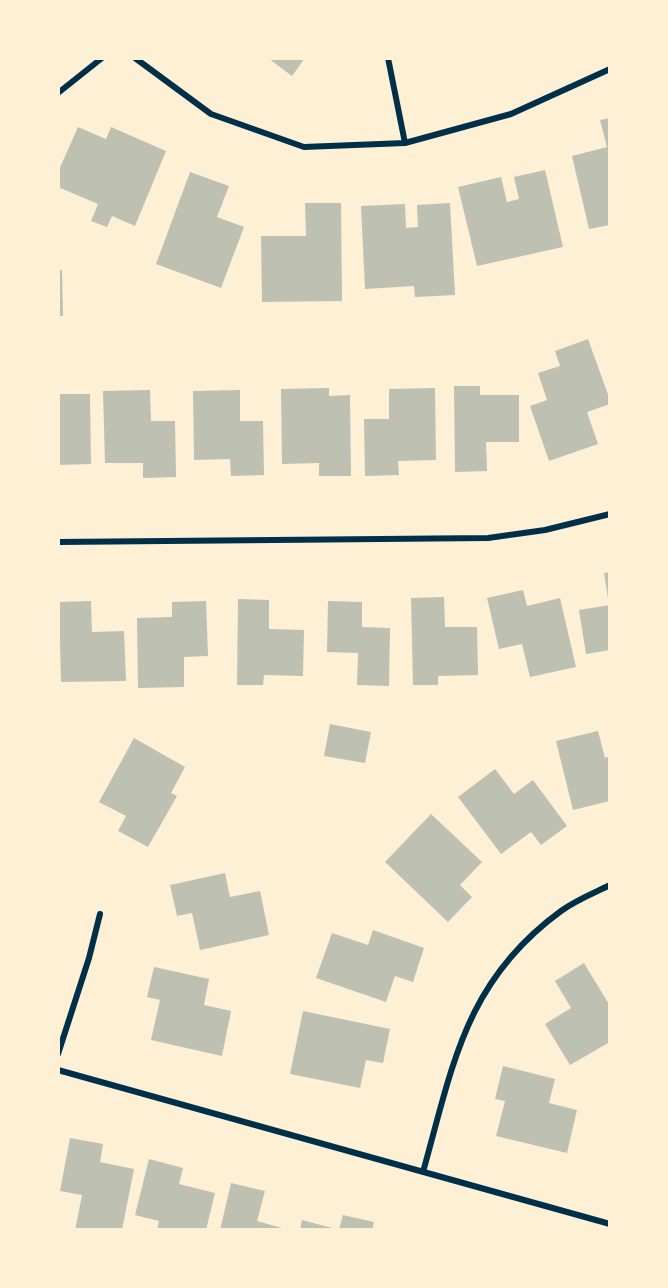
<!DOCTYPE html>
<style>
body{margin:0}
#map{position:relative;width:668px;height:1288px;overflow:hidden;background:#fdf0d5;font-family:Barlow,sans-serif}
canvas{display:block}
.frame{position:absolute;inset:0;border:60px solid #fdf0d5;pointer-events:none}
</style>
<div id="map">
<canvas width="668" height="1288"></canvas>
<div class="frame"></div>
</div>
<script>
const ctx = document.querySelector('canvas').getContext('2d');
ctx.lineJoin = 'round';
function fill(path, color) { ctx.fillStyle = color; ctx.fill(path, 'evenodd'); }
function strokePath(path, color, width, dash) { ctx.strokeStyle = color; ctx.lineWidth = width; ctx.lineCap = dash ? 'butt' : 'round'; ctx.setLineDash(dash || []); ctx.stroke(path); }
fill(new Path2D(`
 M268,58h37l-13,18z
 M610,118v107l-21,4 -17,-73 35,-9 -7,-27z
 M78,127l28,12 5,-12 55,24 -31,75 -23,-10 -5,11 -16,-6 7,-17 -40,-17v-15z
 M545,170l18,77 -86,19 -19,-79 43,-10 6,25 12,-3 -5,-22z
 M190,172l39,14 -12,31 27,10 -23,61 -65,-24z
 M305,203h36l1,98 -80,1 -1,-66h45z
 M450,203l5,92 -40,2 -1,-11 -49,3 -4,-83 44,-2 1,24 12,-1 -1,-22z
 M58,270h4l1,46h-5z
 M588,339l22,61v4l-23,8 11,32 -49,17 -19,-55 17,-6 -9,-27 22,-7 -5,-15z
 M454,386h26v9h39v47h-33l1,29 -32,1z
 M329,388v8l21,-1 1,81h-32v-13l-37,1 -1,-75z
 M435,388l1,72 -38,1 1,14 -34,1 -1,-57h25v-30z
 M150,390l1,31h24l1,56 -33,1v-15h-38l-2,-72z
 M240,390v31h23l1,54 -33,1 -1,-17 -36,1 -1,-69z
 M58,394h32l1,70 -33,1z
 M610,572v26h-2l-4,-25z
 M523,590l4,16 33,-8 16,69 -46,10 -8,-33 -23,5 -12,-51z
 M444,597l1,30h32l1,48 -40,1v9h-25l-2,-87z
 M238,599l31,1v29l35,1 -1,46 -39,-1 -1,10h-26z
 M91,601l1,31 32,-1 2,50 -65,1 -2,-80z
 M206,601l2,55 -24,1v30l-46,1 -1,-70 35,-1v-15z
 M328,601l34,1v25l28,1 -1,58 -32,-1 1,-32 -31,-1z
 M610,605v45l-24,4 -7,-44z
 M330,724l41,8 -6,31 -41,-7z
 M598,731l7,27 5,-2v45l-37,9 -17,-69z
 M134,738l51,29 -14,26 6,3 -29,51 -30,-16 8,-15 -27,-14z
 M495,769l19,25 19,-14 34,46 -26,19 -10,-13 -30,22 -43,-57z
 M431,814l51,48 -22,23 12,12 -24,25 -63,-60z
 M225,873l5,24 30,-6 9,44 -69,15 -8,-37 -15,3 -7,-31z
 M373,930l51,18 -11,34 -18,-6 -9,26 -70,-24 16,-45 36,12z
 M584,963l26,43v36l-40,23 -25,-41 26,-16 -16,-27z
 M154,967l55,12 -5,26 27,6 -9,45 -71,-16 9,-40 -13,-3z
 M303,1011l87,18 -7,34 -17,-3 -6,28 -70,-14z
 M503,1066l52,13 -6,24 28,7 -10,43 -71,-17 9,-35 -10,-2z
 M70,1138l33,6 -3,18 34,7 -12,61h-47l7,-35 -22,-4z
 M149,1159l34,9 -4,16 36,9 -9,37h-49l2,-9 -24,-6z
 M231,1183l34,8 -8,30 32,9h-69z
 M343,1215l31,7 -2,8h-33z
 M302,1220l34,9v1h-36z`), '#bec0b2');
strokePath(new Path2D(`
 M135,58l76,56 93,33 101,-4 106,-29 99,-45
 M388,58l17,85
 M58,93l44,-35
 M58,542l430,-4 57,-8 65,-16
 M58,1054l31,-96 11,-44
 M58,1070l552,154
 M423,1172c30,-107 42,-191 138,-261 15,-11 33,-18 49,-26`), '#003049', 6);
</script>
